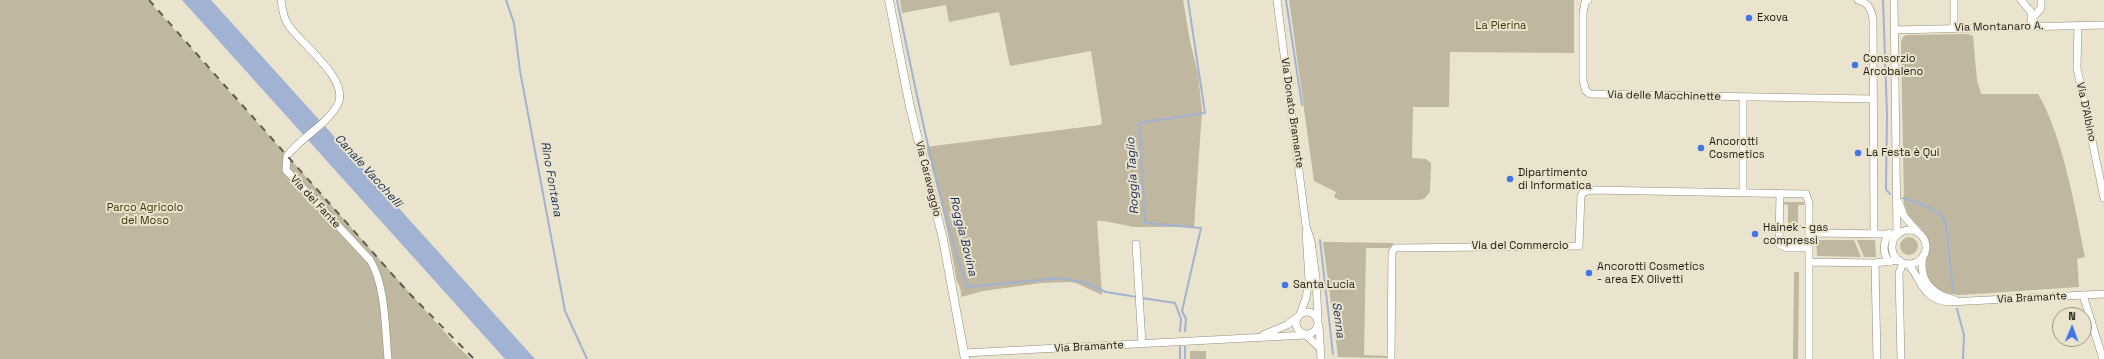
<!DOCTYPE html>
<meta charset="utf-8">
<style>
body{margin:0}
#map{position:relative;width:2104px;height:359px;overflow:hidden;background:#eae4ce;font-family:"Space Grotesk",sans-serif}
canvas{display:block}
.north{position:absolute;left:2052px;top:307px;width:40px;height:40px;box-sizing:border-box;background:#eae4ce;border:1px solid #989383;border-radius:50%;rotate:1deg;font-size:11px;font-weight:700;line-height:16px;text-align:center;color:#1d1a12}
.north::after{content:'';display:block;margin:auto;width:14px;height:18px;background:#4275e6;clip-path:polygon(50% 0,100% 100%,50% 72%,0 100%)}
</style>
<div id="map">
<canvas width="2104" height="359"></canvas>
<div class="north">N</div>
</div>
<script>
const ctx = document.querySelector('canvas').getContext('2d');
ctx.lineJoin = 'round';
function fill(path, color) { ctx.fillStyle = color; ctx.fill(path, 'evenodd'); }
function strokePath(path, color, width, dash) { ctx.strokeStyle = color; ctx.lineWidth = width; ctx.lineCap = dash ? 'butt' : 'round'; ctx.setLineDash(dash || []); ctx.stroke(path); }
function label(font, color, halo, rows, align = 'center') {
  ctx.font = font + ' "Space Grotesk",sans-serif'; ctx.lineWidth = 4; ctx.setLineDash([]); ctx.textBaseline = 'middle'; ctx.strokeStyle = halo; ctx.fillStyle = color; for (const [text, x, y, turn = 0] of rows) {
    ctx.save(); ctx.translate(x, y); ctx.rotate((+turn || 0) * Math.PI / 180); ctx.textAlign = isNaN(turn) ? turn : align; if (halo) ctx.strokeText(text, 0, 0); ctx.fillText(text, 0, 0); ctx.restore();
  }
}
fill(new Path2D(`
 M0,0h148l309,346 14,13h-471z
 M900,0h283l7,41 8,33 4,37 -8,116h-60l-30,-6h-7l5,74 -26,-12 -6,-1 -29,1 -58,8 -22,6c1,-11 -4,-12 -5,-20 -7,-44 -18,-87 -30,-130l174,-22 2,-2 -11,-72 -81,15 -11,-54 -50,10 -3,-17 -44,8z
 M1289,0h285v53l-124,-1 -1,55h-36l-1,51 14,1 5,4 -1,29 -6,7 -6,1h-79l-5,-3 2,-5 -22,-11z
 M1968,34l5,2 4,44 4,14h57c25,43 37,113 47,163l-8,2 2,28 -119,8c-18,-1 -33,-8 -34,-29 -1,-10 6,-19 0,-30 -7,-14 -18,-14 -22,-33l-3,-161 2,-5 3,-2z
 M1783,202h21v3h-6v20h5v2h-20v-2h5v-20l-5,-1z
 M1900 246a9 9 0 1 1 18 0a9 9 0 1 1-18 0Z
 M1816,240h38l7,17 -44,-1z
 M1857,240h18l1,17h-12z
 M1323,242l71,1 -5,5h-23l-2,107 23,1v2l-49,-1z
 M1794,272h5l-1,87h-5z
 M1190,351h16v8h-16z`), '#bfb79f');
fill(new Path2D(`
 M182,0h29l324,359h-30z`), '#a1b2d2');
strokePath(new Path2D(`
 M506,0l8,23 6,48 45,240 22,48
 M897,0c20,96 39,194 70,287l93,-9 26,5 20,9 31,5
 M1286,0l16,105
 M1883,0l4,115 -1,74 4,5
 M1903,198c15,6 36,9 43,25l7,69
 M1320,240l13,114
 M1142,298l33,5 6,16 -1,12
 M1957,309l7,26 -1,24
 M1185,331l1,-12 -4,-8 19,-83 -56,-5 -6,-100 66,-10 -17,-113
 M1180,359v-12
 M1185,359v-12`), '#a1b2d2', 2);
const minor = new Path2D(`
 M281,0c1,8 3,20 8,26 13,19 63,55 48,80 -13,21 -36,31 -50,50l-1,14 84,90c16,26 15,69 18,99
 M1277,0l29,226 5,15 5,38 2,41
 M1588,0l-3,2 -2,12v67l3,10 4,3 282,5
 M1858,0c10,3 13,8 15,19l1,215
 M1954,0v28
 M2021,0l10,12 1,15
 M2032,19l9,-11v-8
 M2078,25l-1,43 27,130
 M1895,30l209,-5
 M1743,193v-96
 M1780,193l-1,51 8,4h22
 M1899,202l5,14 13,15
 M1892 247a17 17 0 1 1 34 0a17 17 0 1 1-34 0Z
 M1809,233l88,1 -3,-234
 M1889,233c-6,10 -7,21 1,29
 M1136,244l6,100
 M1923,256c-5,24 9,38 32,44
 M1809,262l66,1 24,-3
 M1875,263l2,96
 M1908,264c15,17 13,35 41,38l155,-8
 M2083,295l20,64
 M1296 323a11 11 0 1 1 22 0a11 11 0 1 1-22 0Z
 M1300,314l6,-16 3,-18 -3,-48
 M1319,326l2,33
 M1263,335l24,-10 10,-8
 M964,353l342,-18 14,13
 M1391,359l1,-107 3,-4 184,-2 2,-50 2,-4 9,-2 214,4 3,9v156
 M1901,359l-2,-86 4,-10`);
const tertiary = new Path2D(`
 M889,0l21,107 33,132 22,120`);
strokePath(minor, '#928c78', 8);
strokePath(tertiary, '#928c78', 9);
strokePath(minor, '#fff', 7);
strokePath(tertiary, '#fff', 8);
strokePath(new Path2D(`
 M149,0l259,292 66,67`), '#605c50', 2, [7, 7]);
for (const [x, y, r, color] of [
 [1749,18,4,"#4275e6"],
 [1855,65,4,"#4275e6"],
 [1701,148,4,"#4275e6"],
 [1858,153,4,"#4275e6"],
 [1510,179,4,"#4275e6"],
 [1755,234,4,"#4275e6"],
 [1589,273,4,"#4275e6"],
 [1285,285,4,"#4275e6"]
]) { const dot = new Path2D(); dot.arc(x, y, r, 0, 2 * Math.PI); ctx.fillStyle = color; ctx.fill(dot); strokePath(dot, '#eae4ce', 1.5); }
label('11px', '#1d1a12', '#eae4ce', [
 ["Exova",1757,18],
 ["Consorzio",1863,59],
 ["Arcobaleno",1863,72],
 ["Ancorotti",1709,142],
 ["Cosmetics",1709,155],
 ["La Festa è Qui",1866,153],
 ["Dipartimento",1518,173],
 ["di Informatica",1518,186],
 ["Hainek - gas",1763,228],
 ["compressi",1763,241],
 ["Ancorotti Cosmetics",1597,267],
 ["- area EX Olivetti",1597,280],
 ["Santa Lucia",1293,285]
], 'left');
label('11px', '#413506', '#eae4ce', [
 ["La Pierina",1501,26],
 ["Parco Agricolo",145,208],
 ["del Moso",145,221]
]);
label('11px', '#1d1a12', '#eae4ce', [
 ["Via Montanaro A.",1999,27,-1],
 ["Via delle Macchinette",1664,96,1],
 ["Via D'Albino",2086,112,78],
 ["Via Donato Bramante",1292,113,82],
 ["Via Caravaggio",928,179,76],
 ["Via del Fante",315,202,47],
 ["Via del Commercio",1520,246],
 ["Via Bramante",2032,298,-3],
 ["Via Bramante",1089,347,-3]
]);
label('italic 12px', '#192c56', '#eae4ce', [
 ["Canale Vacchelli",368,171,48],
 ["Roggia Taglio",1133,176,-93],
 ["Rino Fontana",551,179,80],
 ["Roggia Bovina",963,236,76],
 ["Senna",1338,320,83]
]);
</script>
